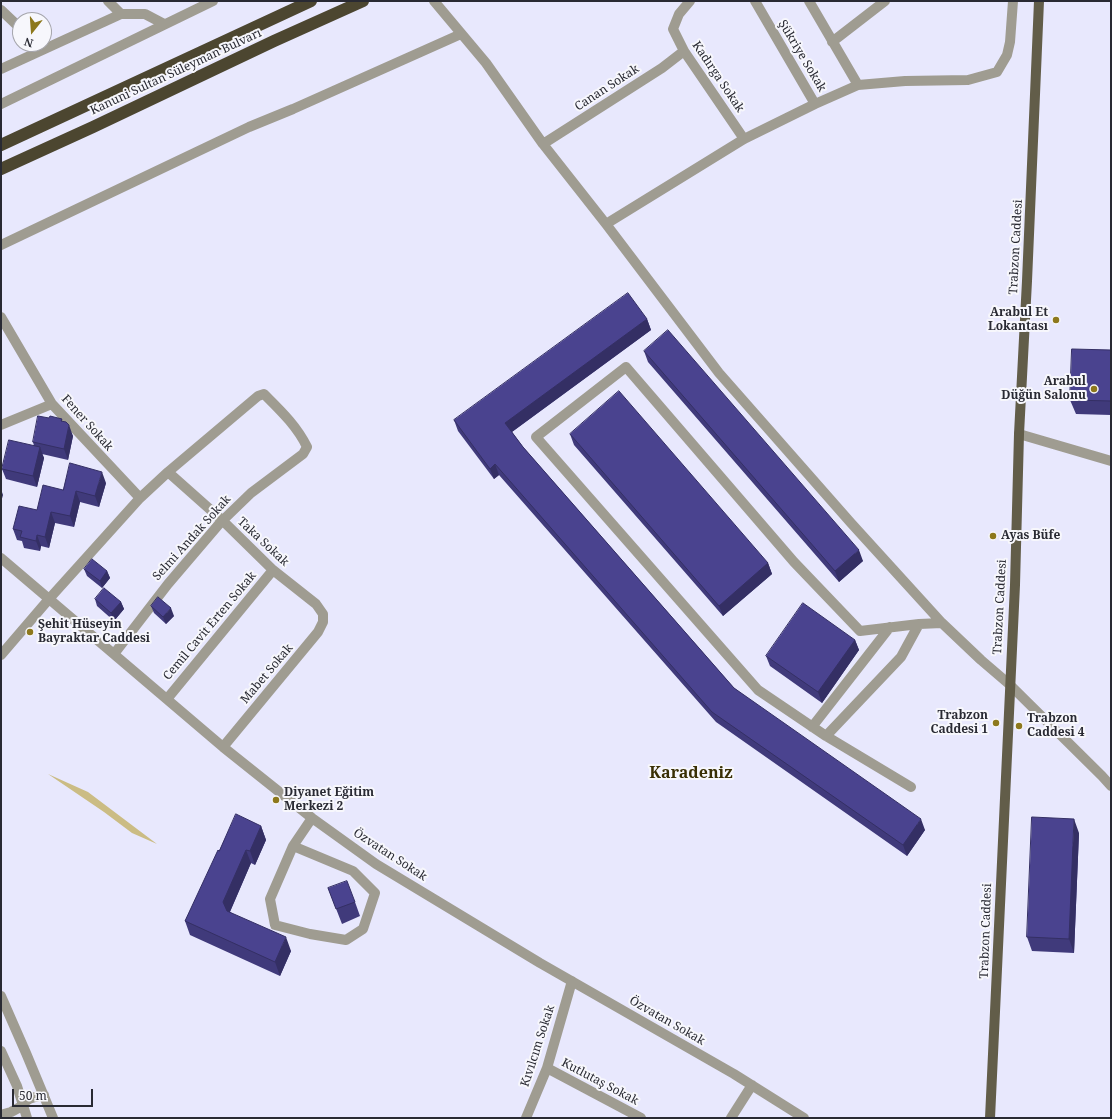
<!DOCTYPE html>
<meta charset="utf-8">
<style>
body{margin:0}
#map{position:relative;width:1112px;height:1119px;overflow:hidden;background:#e8e8fd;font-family:"Noto Serif",serif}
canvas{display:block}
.frame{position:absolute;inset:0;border:2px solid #292a33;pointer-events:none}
.north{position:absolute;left:12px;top:12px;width:40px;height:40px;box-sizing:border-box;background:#f7f7fc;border:1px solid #a5a5ac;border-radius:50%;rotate:197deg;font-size:11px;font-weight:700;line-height:16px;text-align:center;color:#292a33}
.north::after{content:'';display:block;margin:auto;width:14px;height:18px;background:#8d781c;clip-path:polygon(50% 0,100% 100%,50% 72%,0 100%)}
.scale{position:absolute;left:12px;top:1089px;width:81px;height:18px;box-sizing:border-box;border:2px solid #292a33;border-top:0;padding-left:5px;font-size:12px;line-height:14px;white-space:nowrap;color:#292a33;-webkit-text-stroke:3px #f7f7fc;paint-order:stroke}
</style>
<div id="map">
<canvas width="1112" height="1119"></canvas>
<div class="frame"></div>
<div class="north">N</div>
<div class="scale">50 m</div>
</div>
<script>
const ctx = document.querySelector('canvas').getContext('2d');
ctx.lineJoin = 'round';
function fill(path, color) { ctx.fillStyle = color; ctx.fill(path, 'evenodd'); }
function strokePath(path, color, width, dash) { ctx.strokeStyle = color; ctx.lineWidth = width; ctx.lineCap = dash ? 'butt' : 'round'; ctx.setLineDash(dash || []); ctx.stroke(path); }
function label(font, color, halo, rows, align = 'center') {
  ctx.font = font + ' "Noto Serif",serif'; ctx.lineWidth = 4; ctx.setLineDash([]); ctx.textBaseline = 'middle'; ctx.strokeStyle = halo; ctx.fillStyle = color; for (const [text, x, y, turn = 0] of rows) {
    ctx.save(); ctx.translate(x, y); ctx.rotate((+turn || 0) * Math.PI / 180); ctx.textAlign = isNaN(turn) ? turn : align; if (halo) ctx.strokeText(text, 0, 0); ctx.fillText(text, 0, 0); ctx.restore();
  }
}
fill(new Path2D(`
 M48,774l40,18 69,52 -25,-11 -28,-21z`), '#cbbc84');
strokePath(new Path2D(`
 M108,1l13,13
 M434,1l52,62 57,81 63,80 113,149 132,150 91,100 39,37 28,24 93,92 9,10
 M690,1l-11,13 -6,15 11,22 60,88
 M755,1l60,103
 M809,1l49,84
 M1,10l19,18
 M832,42l53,-41
 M1,69l120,-55h24l19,10
 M1,104l212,-103
 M543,144l119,-76 22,-17
 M606,224l138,-85 71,-35 43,-19 47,-4 63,-1 29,-8 10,-17 3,-13 3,-41
 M1,245l248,-118 44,-18 168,-75
 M1,317l51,87 88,94
 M1,425l51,-21
 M1019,434l92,27
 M168,472l54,48 51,50 43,34 7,10v8l-5,10 -95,115
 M1,558l222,189 89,71 64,46 164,99 194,111 70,44
 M1,655l48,-56 91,-101 28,-26 90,-76 6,-2c16,16 33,32 43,53l-4,7 -52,39 -31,30 -52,61 -54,70
 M167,699l106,-129
 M812,727l78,-100
 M826,736l75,-79 18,-33
 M911,787l-85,-51 -68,-46 -222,-253 90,-70 168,195 66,69 59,-7 23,-1
 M293,846l60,25 22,22 -12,36 -17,11 -36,-6 -35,-9 -5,-26 23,-53 19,-28
 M1,996l25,57 27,65
 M1,1051l16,35 10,32
 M547,1068l94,50
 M22,1106c4,-8 13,-9 22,-11
 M1,1115l10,-3 11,-6
 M526,1118l21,-50 25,-87
 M731,1118l21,-33`), '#9f9c91', 10);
strokePath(new Path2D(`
 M990,1118l25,-533 4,-151 8,-153 12,-280`), '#625d49', 10);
strokePath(new Path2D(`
 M1,145l310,-144
 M1,169l92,-42 181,-86 89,-40`), '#4c4630', 12);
fill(new Path2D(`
 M647,319l4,11 -139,102 11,15 211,241 191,142 -18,26 -191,-134 -217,-247 -5,4 -36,-48 -4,-11z
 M1111,350v65l-35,-1 -6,-14z
 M644,351l219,210 -24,21 -191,-220z
 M49,418l13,1v2l11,15 -5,24 -26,-6 2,4 -7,29 -31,-8 -4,-10 32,-23 -1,-4z
 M570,434l198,129 4,11 -49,42 -149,-171z
 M106,483l-7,24 -19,-5 -6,25 -19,-4 -6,25 -8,-2 -1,5 -16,-3 -2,-7 -5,-1 -4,-11 50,-39z
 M84,569l23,2 3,7 -8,10 -15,-12z
 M95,599l26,3 3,7 -10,12 -17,-15z
 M151,606l23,10 -8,8 -12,-11z
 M855,640l4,10 -37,53 -52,-37 -4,-10z
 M261,826l5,14 -11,25 -4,-2 -21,49 61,39 -11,25 -90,-41 -5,-14 34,-70z
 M1079,833l-5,120 -42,-2 -5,-14z
 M328,888l27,14 5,14 -18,8z`), '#403a7b');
fill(new Path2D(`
 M647,319l4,11 -142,104 -4,-11z
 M69,425l4,11 -5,24 -4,-11z
 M40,447l4,11 -7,29 -4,-11z
 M495,464l4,11 -5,4 -4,-10z
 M102,472l4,11 -7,24 -4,-11z
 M1,489l2,6 -2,7z
 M76,491l4,11 -6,25 -4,-11z
 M51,512l4,11 -6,25 -4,-11z
 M37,535l4,11 -1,5 -4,-10z
 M859,550l4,11 -24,21 -4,-11z
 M768,563l4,11 -49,42 -4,-10z
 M107,571l3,7 -8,10 -2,-7z
 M121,602l3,7 -10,12 -3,-8z
 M171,608l3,8 -8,8 -3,-7z
 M855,640l4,10 -37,53 -4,-11z
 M921,819l4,11 -18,26 -4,-11z
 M1074,819l5,14 -5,120 -5,-14z
 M261,826l5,14 -11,25 -5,-14z
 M246,850l5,13 -23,53 -5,-14z
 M286,937l5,14 -11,25 -5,-14z`), '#342f64');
const building = new Path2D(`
 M628,293l19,26 -142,104 18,24 211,241 187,131 -18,26 -191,-133 -217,-248 -5,5 -36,-49z
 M668,330l191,220 -24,21 -191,-220z
 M1072,349l39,1v51l-41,-1z
 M619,391l149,172 -49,43 -149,-172z
 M38,416l11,2 1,-2 12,3 -1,2 5,1 3,3 -5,24 -31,-7z
 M9,440l31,7 -7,29 -31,-7z
 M70,463l32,9 -7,24 -19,-5 -6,25 -19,-4 -6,25 -8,-2 -1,6 -16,-4 2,-6 -9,-2 6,-23 18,4 6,-25 20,5z
 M92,559l15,12 -7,10 -16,-12z
 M104,588l17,14 -10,11 -16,-14z
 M158,597l13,11 -8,9 -12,-11z
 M803,603l52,37 -37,52 -52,-36z
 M236,814l25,12 -11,25 -4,-1 -23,52 4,9 59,26 -11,25 -90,-41 33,-71 1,1z
 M1032,817l42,2 -5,120 -42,-2z
 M347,881l8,21 -19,7 -8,-21z`);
fill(building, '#4a438f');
strokePath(building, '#342f64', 1);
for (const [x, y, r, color] of [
 [1056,320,4,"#8d781c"],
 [1094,389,4,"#8d781c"],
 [993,536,4,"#8d781c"],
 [30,632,4,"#8d781c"],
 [996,723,4,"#8d781c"],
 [1019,726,4,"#8d781c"],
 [276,800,4,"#8d781c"]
]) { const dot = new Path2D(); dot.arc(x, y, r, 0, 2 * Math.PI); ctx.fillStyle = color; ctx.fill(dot); strokePath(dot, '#f7f7fc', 1.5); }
label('12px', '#292a33', '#f7f7fc', [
 ["Şükriye Sokak",802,56,59],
 ["Kanuni Sultan Süleyman Bulvarı",176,72,-25],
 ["Kadırga Sokak",718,77,56],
 ["Canan Sokak",607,88,-33],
 ["Trabzon Caddesi",1016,247,-87],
 ["Fener Sokak",87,423,48],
 ["Selmi Andak Sokak",192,538,-48],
 ["Taka Sokak",263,542,43],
 ["Trabzon Caddesi",1000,607,-87],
 ["Cemil Cavit Erten Sokak",210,626,-50],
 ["Mabet Sokak",267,674,-50],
 ["Özvatan Sokak",390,855,33],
 ["Trabzon Caddesi",986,931,-88],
 ["Özvatan Sokak",667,1021,30],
 ["Kıvılcım Sokak",538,1046,-72],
 ["Kutlutaş Sokak",600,1082,28]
]);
label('bold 12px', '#292a33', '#f7f7fc', [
 ["Arabul Et",1048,313,"right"],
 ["Lokantası",1048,327,"right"],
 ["Arabul",1086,382,"right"],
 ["Düğün Salonu",1086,396,"right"],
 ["Ayas Büfe",1001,536],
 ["Şehit Hüseyin",38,625],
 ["Bayraktar Caddesi",38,639],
 ["Trabzon",988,716,"right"],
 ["Caddesi 1",988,730,"right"],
 ["Trabzon",1027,719],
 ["Caddesi 4",1027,733],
 ["Diyanet Eğitim",284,793],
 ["Merkezi 2",284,807]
], 'left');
label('bold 16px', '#392f04', '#f7f7fc', [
 ["Karadeniz",691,773]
]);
</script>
